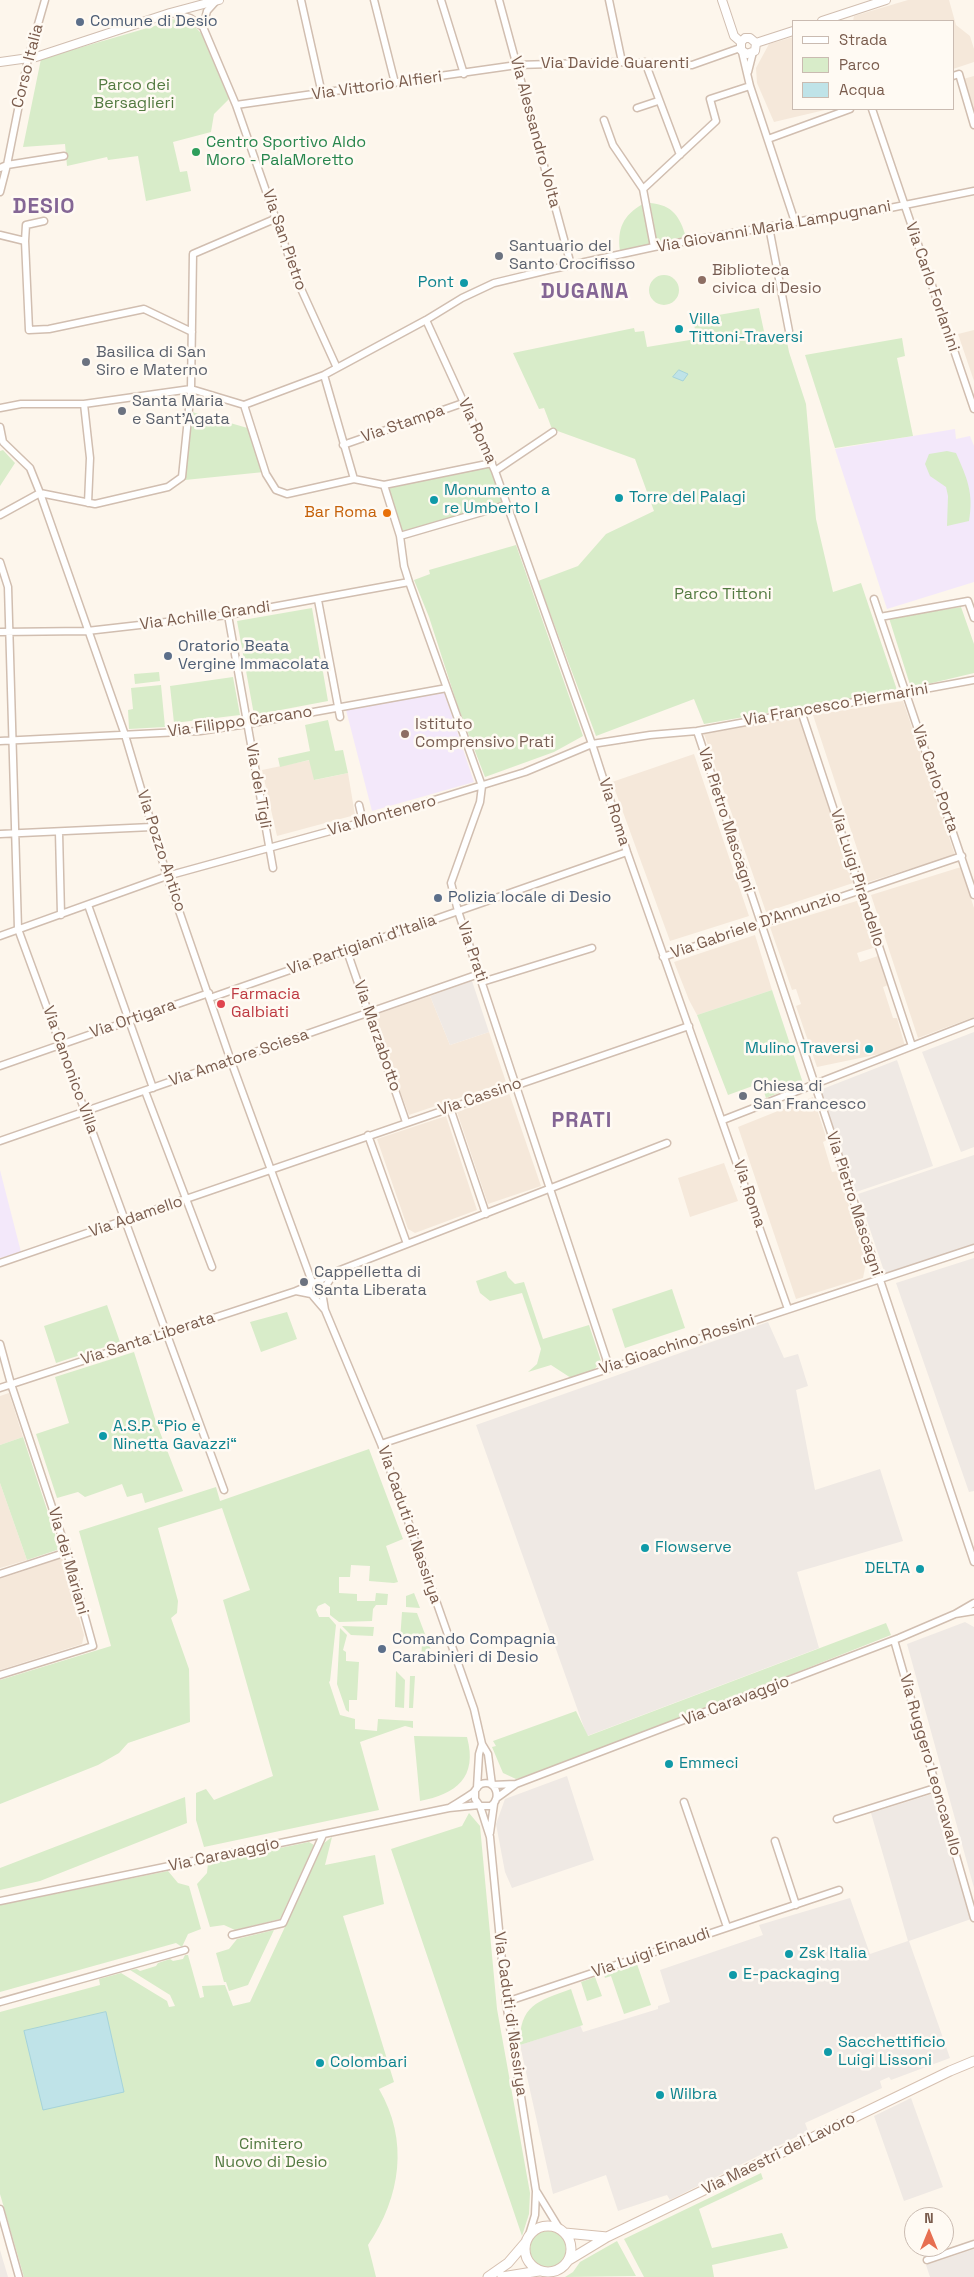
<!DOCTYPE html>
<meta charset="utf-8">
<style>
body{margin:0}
#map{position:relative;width:974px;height:2277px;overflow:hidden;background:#fdf6ec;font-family:"Space Grotesk",sans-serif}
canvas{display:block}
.legend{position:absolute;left:792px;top:20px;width:162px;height:90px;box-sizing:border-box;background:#fffaf3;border:1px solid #cabbb1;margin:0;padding:6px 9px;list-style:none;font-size:15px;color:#7a5c4d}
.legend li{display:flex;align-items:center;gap:10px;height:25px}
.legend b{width:25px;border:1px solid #cabbb1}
.north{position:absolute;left:904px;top:2207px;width:50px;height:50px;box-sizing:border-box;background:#fffaf3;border:1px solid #cabbb1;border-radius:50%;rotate:0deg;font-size:14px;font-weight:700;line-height:20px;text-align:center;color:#7a5c4d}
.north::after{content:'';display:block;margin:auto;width:18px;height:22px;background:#e76f51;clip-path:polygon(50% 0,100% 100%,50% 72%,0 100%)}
</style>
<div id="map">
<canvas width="974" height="2277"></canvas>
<ul class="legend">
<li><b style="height:6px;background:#fff"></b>Strada</li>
<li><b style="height:14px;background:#d8ecc9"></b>Parco</li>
<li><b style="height:14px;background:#bfe3e8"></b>Acqua</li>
</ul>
<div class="north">N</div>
</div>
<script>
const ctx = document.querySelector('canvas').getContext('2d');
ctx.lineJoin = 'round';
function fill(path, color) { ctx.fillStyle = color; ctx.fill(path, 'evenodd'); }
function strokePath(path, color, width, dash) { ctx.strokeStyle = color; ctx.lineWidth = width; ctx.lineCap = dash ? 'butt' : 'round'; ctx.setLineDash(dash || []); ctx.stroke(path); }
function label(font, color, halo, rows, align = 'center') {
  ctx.font = font + ' "Space Grotesk",sans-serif'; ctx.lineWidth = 5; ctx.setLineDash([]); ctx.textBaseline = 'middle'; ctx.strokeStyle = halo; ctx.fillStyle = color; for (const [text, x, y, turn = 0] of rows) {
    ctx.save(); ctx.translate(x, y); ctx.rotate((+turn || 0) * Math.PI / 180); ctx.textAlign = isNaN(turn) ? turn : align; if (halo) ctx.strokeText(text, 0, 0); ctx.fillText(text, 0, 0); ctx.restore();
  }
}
fill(new Path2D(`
 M908,0h41l7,25 14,11 4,13v13l-21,7v-48h-100l1,-5z
 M793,37v72h36l-55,13 -17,-39 -1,-15 13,-24z
 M974,76v37l-11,-34z
 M974,330v51l-16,-47z
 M903,701l52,154 -87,27 -55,-167z
 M799,716l54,167 -87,29 -62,-178z
 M694,754l55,162 -79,25 -58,-159z
 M310,760l5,20 33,-7 7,42 -78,21 -15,-66z
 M961,867l13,41v109l-56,21 -47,-143z
 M860,900l16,47 -19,6 3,9 18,-6 10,29 -5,2 10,31h4l8,28 -16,6 -72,15 -21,-61 5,-2 -5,-15 -4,1 -22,-63z
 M755,935l17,55 -75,25 -8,-15 -15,-38z
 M430,996l20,49 39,-13 17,50 -97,33 -37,-99z
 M509,1093l32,93 -53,18 -31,-92z
 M813,1097l14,43 -4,2 9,30 5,-1 30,87 -4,20 -67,21 -58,-172z
 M446,1116l31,94 -62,23 -7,-4 -31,-90z
 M724,1163l14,38 -48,16 -12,-39z
 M9,1393l14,44 -23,8v-49z
 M0,1483l27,77 -27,8z
 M62,1558l22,77 -2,9 -82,26v-91z`), '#f5e8da');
fill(new Path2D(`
 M472,981l17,51 -39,13 -20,-49z
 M974,1032v115l-13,5 -39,-100z
 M897,1060l36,106 -77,26 -36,-102z
 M974,1155v89l-89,30 -27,-80z
 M974,1258v233l-5,1 -73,-209z
 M768,1322l16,36 14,-4 10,32 -12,4 19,100 65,-21 23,72 -106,31 22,76 -232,88 -111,-311z
 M965,1622l9,5v261l-67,-244z
 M567,1776l27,84 -82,28 -7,-16 -9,-48 9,-25z
 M932,1794l39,125 -62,22 41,117 -59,22 -2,-3 -9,4 2,7 -77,35 3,8 -138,69 -3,-5 -49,16 -12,-36 -53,19 -33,-149 60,-20 3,7 75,-23v-3l12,-4 -10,-32 103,-35 -4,-10 91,-27 20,56 38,-13 -37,-128z
 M911,2098l32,89 -39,14 -30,-85z
 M974,2249v28h-44l-4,-12z
 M0,2250l8,27h-8z`), '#efe9e4');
fill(new Path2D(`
 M955,429l1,10 14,-3 4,10v136l-87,27 -52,-160z
 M444,692l30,90 -102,29 -26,-101z
 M0,1170l21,82 -21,6z`), '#f3e8fa');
fill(new Path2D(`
 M171,19l19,3 11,11 28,66 -15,15 -3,18 -38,10 7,30 7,-1 4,20 -45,10 -8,-45 -30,4 -1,-3 -40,9 -2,-22 -42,3 18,-88 127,-37z
 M650,203c23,2 30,14 36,34l-29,6z
 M643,204l7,40 -30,7c-3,-22 3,-36 23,-47z
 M649 290a15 15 0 1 1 30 0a15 15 0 1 1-30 0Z
 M759,308l6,28 20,-4 4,20 17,52 10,115 17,73 28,-9 36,107 -193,34 -10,-25 -98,37 -58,-155 40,-15 28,-32 48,-23 -19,-52 -83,-30 -8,-21 -5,1 -26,-56 121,-25 1,4 9,-1 3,16 49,-8 -2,-17 7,-2v-2z
 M902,338l3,18 -8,2 16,78 -78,12 -30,-93z
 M192,412l59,17 13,43 -79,8z
 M3,450l12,13 -15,23v-35z
 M947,451l9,2c11,25 18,40 13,68l-22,5 1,-30 -2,-9 -16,-11 -5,-12 4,-10z
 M492,463l14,42 -106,31 -16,-51z
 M516,545l67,191 -29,16 -69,25 -27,-70 -29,-90 -15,-37 16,-6 -1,-4z
 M961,607l13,37v29l-63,15 -22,-70z
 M312,608l16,93 -74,14 -17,-94z
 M159,672l1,9 -25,3 -1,-10z
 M233,677l7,38 -66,8 -4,-37z
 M161,685l4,42 -36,2 -1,-19 5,-1 -2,-21z
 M328,720l7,31 8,-1 5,23 -34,7 -5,-20 -29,7 -2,-9 32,-7 -5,-26z
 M772,990l31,93 -37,15 -5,-15 -33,12 -31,-80z
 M506,1271l2,6 7,7 9,-2 19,57 46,-14 12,36 -8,10 -22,7 -20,-13 -23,7 9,-8 4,-15 -19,-56 -32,8 -10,-8 -4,-12z
 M672,1289l13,39 -60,20 -13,-39z
 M107,1305l13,37 -64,21 -12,-37z
 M287,1312l10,27 -36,13 -11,-30z
 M134,1352l22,70 27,69 -38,12 -3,-10 -15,4 -5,-13 -37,13 -7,-5 -21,6 -21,-64 33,-11 -14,-46z
 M23,1437l37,112 -33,11 -27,-77v-38z
 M369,1449l34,90 -17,7 12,36 -4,1 -25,-2 1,-15 -19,-1 -1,12h-11v16l18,1v7h18l1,-8 12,1 -1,11h-11l-3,4 -1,12 -33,1 -9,-7v-8l-5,-4 -7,3 -2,4 3,7h10l7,8 -6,56 -1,1 11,33 15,4v10l22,2 1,-12 35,2v7l-8,-2 -45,16 19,68 -175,37 -8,-27v-27l10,-4 8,11 59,-24 -50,-176 27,-10 -28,-82 -64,20 20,73 -1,12 -6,5 18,51 1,53 -62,21 -9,10 -21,12 -98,39v-124l111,-34 -32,-115 137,-44 4,14z
 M414,1593l6,15 -14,-1v-11z
 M402,1612l15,1 17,45 -13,4 1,-19 -22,-2z
 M886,1623l5,12 -334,132 -41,12 -13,-6 -11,-26 4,-1 -3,-5 83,-30 12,25z
 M342,1626l32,1 -1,9 -22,-1z
 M340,1628l7,7 -4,15 3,2v9l13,1 -2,38h-8v12l-3,-2 -9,-26z
 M396,1671l9,9 -1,28 -9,-1z
 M410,1676h5l-2,32h-4z
 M414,1736l53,1c11,41 -11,57 -47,64z
 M185,1797l2,26 -147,58 -40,9v-22z
 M469,1813l11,13 17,183 33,184 -1,21 -7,22 -131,-387 71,-23z
 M332,1837l-7,28 50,-10 9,49 -41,12 51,166 -15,7c30,51 22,108 -11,156l8,32h-352l-24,-83v-182l100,-27 -1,-6 22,-6 46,28 2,6 6,-1 -5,-11 -40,-25 7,-1 3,2 16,-5 2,-3 12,-4 3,2 10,-2 2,-4h3l12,43 4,-1 -2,-11 23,-1 8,21 17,-4 74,-159z
 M309,1842l5,3 -34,74 -45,11 -11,-5 -14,2 -13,-43 10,-11 1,-10z
 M168,1871l10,12 11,3 12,43 -13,5 -6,13 -6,-4 -176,49v-87z
 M274,1930l-26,55 -19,6 -3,-9h-2l-8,-29 13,-4 8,-10z
 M637,1964l14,41 -27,9 -13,-38 -6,2 -1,-3z
 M595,1977l7,19 -15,5 -6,-19z
 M571,1989l12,36 -63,20c-1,-40 18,-44 51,-56z
 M761,2173l2,6 -64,30 13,39 70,-15 6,15 -76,17 2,12h-70l-20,-38z
 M530 2249a18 18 0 1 1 36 0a18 18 0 1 1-36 0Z
 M617,2241l19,35 -71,1 8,-5 7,-10z`), '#d8ecc9');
const water = new Path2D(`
 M679,370l9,4 -5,7 -10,-4z
 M106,2012l18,80 -81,18 -19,-79z`);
fill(water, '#bfe3e8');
strokePath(water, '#a5d3da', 1);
const minor = new Path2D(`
 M301,0l21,94
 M374,0l21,83
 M441,0l23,74
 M499,0l72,265
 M609,0l13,62
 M172,13l18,5 13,9 33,78 61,175 40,88
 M203,27l4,-16 9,-10
 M742,52l8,34 45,136
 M645,62l35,93
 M748,72l5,-20
 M953,76l6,-2 15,51
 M236,105l281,-40 105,-3 70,3 48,-17
 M637,108l21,-7
 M872,109l102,300
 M604,120l9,25 30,44
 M768,139l82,-30
 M0,168l7,-3 57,-9
 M0,192l7,-27 21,-106 17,-59
 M769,227l20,104
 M0,235l25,6 4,89 20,-1 95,-20 48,23
 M25,241l1,-16 18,-4
 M654,247l-11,-58 73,-68 -6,-22 40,-13
 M426,320l69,151 97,273 35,108 161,457
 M324,375l30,104
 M84,404l6,54 -2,45
 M244,405l22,69 10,16 11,4 67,-15
 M0,408l21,-4h63l107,-15 53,16 80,-30 102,-55 36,-22 32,-15 54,-13 106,-23 170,-30 61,-8 89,-18
 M0,427l3,15 27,26 10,25 85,242 42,141 64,185 81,221
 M343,445l120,-42
 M495,471l58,-39
 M354,479l30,6 108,-22
 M384,485l16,51 4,30 5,16 73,204 -2,16 -29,81 7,28 151,456
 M0,515l40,-22 55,11 73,-17 14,-10 9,-88 2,-135 84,-36
 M400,536l106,-31
 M0,562l8,25 10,342 206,561
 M874,599l100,296
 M318,600l22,117
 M228,615l45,253
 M880,617l88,-16 6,17
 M0,632l87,-1 141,-16 181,-33
 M801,711l111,335
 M697,731l277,831
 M0,741l200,-10 47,-7 200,-36
 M359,805l4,17
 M59,832l2,83
 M0,834l152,-7
 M88,905l65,183
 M0,936l167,-60 196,-54 162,-50 67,-28 58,-9 47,-4 277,-51
 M347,951l59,171
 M663,957l299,-101
 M482,982l110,-34
 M210,998l417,-146
 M0,1066l209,-73
 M145,1091l67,176
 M450,1108l36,106
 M723,1120l251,-98
 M368,1135l39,109
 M0,1141l479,-167
 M0,1263c230,-79 459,-160 689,-237
 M335,1272l332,-129
 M309 1289a7 7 0 1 1 14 0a7 7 0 1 1-14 0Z
 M317,1282l18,-10 -12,18
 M310,1285l-14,6 15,3
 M313,1296l12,14 -3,-18
 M325,1310l56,134 93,265 8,35 6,10 4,31 24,-1
 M0,1344l11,40 56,168 26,94 -93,29
 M0,1388l296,-97
 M381,1444l593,-196
 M0,1574l67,-22
 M974,1603l-19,11 19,-3
 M894,1640l80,278
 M477,1788l2,-34 3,-10
 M498,1797l18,-13 383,-146 56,-24
 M684,1802l43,125
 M480,1806l10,31 16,165 30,189 -1,24 -7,23
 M449,1808c8,-5 17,-10 24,-15 3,-3 4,-7 8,-9 15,-5 21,14 10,22h-11l-5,-7v-8
 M837,1819l98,-31
 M490,1833l4,-29
 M775,1841l21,64
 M0,1901l449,-93 30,-3
 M232,1935l51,-12 40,-88
 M0,2002l185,-52
 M506,2002l333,-112
 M537,2192l22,36
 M0,2209l19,68
 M927,2260l47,-16`);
const tertiary = new Path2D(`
 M722,0l12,36 7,6
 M822,21l64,-21
 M741,42v8l6,4 8,-3 1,-8
 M741,42l4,-4h5l6,5
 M756,43l37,-12
 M0,62l36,-5 134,-44 49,-13`);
const secondary = new Path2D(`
 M525 2249a23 23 0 1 1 46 0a23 23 0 1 1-46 0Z
 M565,2233l42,4
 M569,2260l38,-23 343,-166 24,-10
 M488,2277l20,-14 18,-21
 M502,2277l37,-6`);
strokePath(minor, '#d1beb0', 9);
strokePath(tertiary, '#d1beb0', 10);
strokePath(secondary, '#d6c0b0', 11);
strokePath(minor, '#fff', 6);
strokePath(tertiary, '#fff', 8);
strokePath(secondary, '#fff', 9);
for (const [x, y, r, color] of [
 [80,22,5,"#5c6f8a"],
 [196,152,5,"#2e9e5b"],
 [499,256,5,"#6b7280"],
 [702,280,5,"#8d6e63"],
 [464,283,5,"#0f9aa8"],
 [679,329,5,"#0f9aa8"],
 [86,362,5,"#6b7280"],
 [122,411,5,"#6b7280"],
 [619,498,5,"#0f9aa8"],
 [434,500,5,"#0f9aa8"],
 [387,513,5,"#e8710a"],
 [168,656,5,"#5c6f8a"],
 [405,734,5,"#8d6e63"],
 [438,898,5,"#5c6f8a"],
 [221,1004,5,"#e0444e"],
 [869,1049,5,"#0f9aa8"],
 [743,1096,5,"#6b7280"],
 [304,1282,5,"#6b7280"],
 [103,1436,5,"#0f9aa8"],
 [645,1548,5,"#0f9aa8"],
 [920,1569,5,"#0f9aa8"],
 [382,1649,5,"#5c6f8a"],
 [669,1764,5,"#0f9aa8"],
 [789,1954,5,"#0f9aa8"],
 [733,1975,5,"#0f9aa8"],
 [828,2052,5,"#0f9aa8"],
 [320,2063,5,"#0f9aa8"],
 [660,2095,5,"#0f9aa8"]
]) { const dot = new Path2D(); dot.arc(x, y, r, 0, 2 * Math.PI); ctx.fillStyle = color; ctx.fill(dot); strokePath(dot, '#fffaf3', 2); }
label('16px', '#4e5e75', '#fffaf3', [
 ["Comune di Desio",90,22],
 ["Oratorio Beata",178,647],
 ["Vergine Immacolata",178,665],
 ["Polizia locale di Desio",448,898],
 ["Comando Compagnia",392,1640],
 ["Carabinieri di Desio",392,1658]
], 'left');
label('16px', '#7a5c4d', '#fffaf3', [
 ["Via Davide Guarenti",615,64],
 ["Corso Italia",28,66,-76],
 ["Via Vittorio Alfieri",377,86,-8],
 ["Via Alessandro Volta",535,132,75],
 ["Via Giovanni Maria Lampugnani",774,227,-10],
 ["Via San Pietro",284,240,71],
 ["Via Carlo Forlanini",932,287,71],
 ["Via Stampa",403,424,-19],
 ["Via Roma",477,431,65],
 ["Via Achille Grandi",205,616,-8],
 ["Via Francesco Piermarini",836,705,-10],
 ["Via Filippo Carcano",240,722,-8],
 ["Via Carlo Porta",935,779,71],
 ["Via dei Tigli",258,786,80],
 ["Via Roma",614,812,72],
 ["Via Montenero",382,816,-16],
 ["Via Pietro Mascagni",726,820,72],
 ["Via Pozzo Antico",161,851,72],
 ["Via Luigi Pirandello",857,878,72],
 ["Via Gabriele D'Annunzio",756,925,-19],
 ["Via Partigiani d'Italia",362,945,-19],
 ["Via Prati",472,952,71],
 ["Via Ortigara",133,1019,-19],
 ["Via Marzabotto",377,1036,71],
 ["Via Amatore Sciesa",239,1058,-19],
 ["Via Canonico Villa",70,1070,70],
 ["Via Cassino",480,1097,-19],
 ["Via Roma",749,1194,71],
 ["Via Pietro Mascagni",854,1204,72],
 ["Via Adamello",136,1217,-19],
 ["Via Santa Liberata",148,1339,-18],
 ["Via Gioachino Rossini",677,1345,-18],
 ["Via Caduti di Nassirya",409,1525,71],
 ["Via dei Mariani",68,1561,74],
 ["Via Caravaggio",736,1701,-21],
 ["Via Ruggero Leoncavallo",930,1765,74],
 ["Via Caravaggio",224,1855,-12],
 ["Via Luigi Einaudi",651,1953,-19],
 ["Via Caduti di Nassirya",510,2014,82],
 ["Via Maestri del Lavoro",779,2154,-26]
]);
label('16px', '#537a41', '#fffaf3', [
 ["Parco dei",134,86],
 ["Bersaglieri",134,104],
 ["Parco Tittoni",723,595],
 ["Cimitero",271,2145],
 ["Nuovo di Desio",271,2163]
]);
label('16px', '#27864d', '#fffaf3', [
 ["Centro Sportivo Aldo",206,143],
 ["Moro - PalaMoretto",206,161]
], 'left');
label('16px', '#5b616d', '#fffaf3', [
 ["Santuario del",509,247],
 ["Santo Crocifisso",509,265],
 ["Basilica di San",96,353],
 ["Siro e Materno",96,371],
 ["Santa Maria",132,402],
 ["e Sant'Agata",132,420],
 ["Chiesa di",753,1087],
 ["San Francesco",753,1105],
 ["Cappelletta di",314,1273],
 ["Santa Liberata",314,1291]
], 'left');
label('16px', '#785e54', '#fffaf3', [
 ["Biblioteca",712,271],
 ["civica di Desio",712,289],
 ["Istituto",415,725],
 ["Comprensivo Prati",415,743]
], 'left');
label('16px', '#0d838f', '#fffaf3', [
 ["Pont",454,283,"right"],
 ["Villa",689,320],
 ["Tittoni-Traversi",689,338],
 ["Monumento a",444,491],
 ["re Umberto I",444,509],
 ["Torre del Palagi",629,498],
 ["Mulino Traversi",859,1049,"right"],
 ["A.S.P. “Pio e",113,1427],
 ["Ninetta Gavazzi“",113,1445],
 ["Flowserve",655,1548],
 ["DELTA",910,1569,"right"],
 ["Emmeci",679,1764],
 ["Zsk Italia",799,1954],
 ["E-packaging",743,1975],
 ["Sacchettificio",838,2043],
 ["Luigi Lissoni",838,2061],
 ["Colombari",330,2063],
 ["Wilbra",670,2095]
], 'left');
label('16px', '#c56008', '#fffaf3', [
 ["Bar Roma",377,513]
], 'right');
label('16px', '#be3a42', '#fffaf3', [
 ["Farmacia",231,995],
 ["Galbiati",231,1013]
], 'left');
ctx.letterSpacing = '1px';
label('bold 21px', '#846695', '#fffaf3', [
 ["DESIO",44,207],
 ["DUGANA",585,292],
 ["PRATI",582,1121]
]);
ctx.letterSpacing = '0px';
</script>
